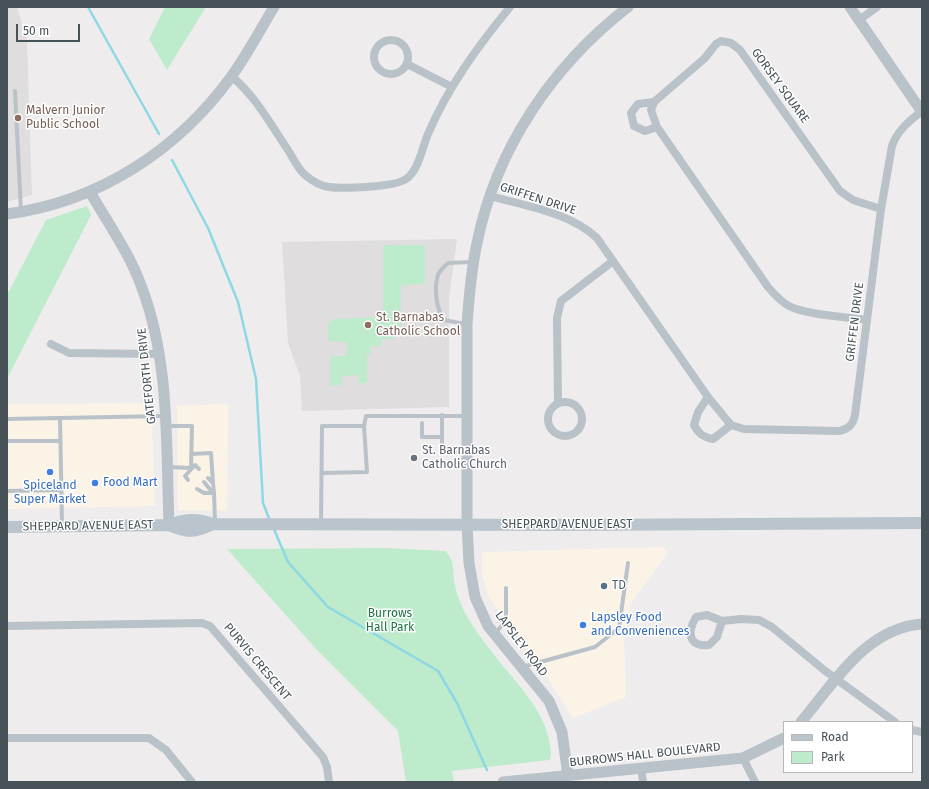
<!DOCTYPE html>
<style>
body{margin:0}
#map{position:relative;width:929px;height:789px;overflow:hidden;background:#efeced;font-family:"Fira Sans",sans-serif}
canvas{display:block}
.frame{position:absolute;inset:0;border:8px solid #465158;pointer-events:none}
.legend{position:absolute;left:783px;top:721px;width:130px;height:52px;box-sizing:border-box;background:#fff;border:1px solid #b5b9bc;margin:0;padding:5px 7px;list-style:none;font-size:12px;color:#465158}
.legend li{display:flex;align-items:center;gap:8px;height:20px}
.legend b{width:20px;border:1px solid #b5b9bc}
.scale{position:absolute;left:16px;top:24px;width:64px;height:18px;box-sizing:border-box;border:2px solid #465158;border-top:0;padding-left:5px;font-size:12px;line-height:14px;white-space:nowrap;color:#465158;-webkit-text-stroke:3px #fff;paint-order:stroke}
</style>
<div id="map">
<canvas width="929" height="789"></canvas>
<div class="frame"></div>
<ul class="legend">
<li><b style="height:5px;background:#b9c4cd"></b>Road</li>
<li><b style="height:11px;background:#bdebcc"></b>Park</li>
</ul>
<div class="scale">50 m</div>
</div>
<script>
const ctx = document.querySelector('canvas').getContext('2d');
ctx.lineJoin = 'round';
function fill(path, color) { ctx.fillStyle = color; ctx.fill(path, 'evenodd'); }
function strokePath(path, color, width, dash) { ctx.strokeStyle = color; ctx.lineWidth = width; ctx.lineCap = dash ? 'butt' : 'round'; ctx.setLineDash(dash || []); ctx.stroke(path); }
function label(font, color, halo, rows, align = 'center') {
  ctx.font = font + ' "Fira Sans",sans-serif'; ctx.lineWidth = 3; ctx.setLineDash([]); ctx.textBaseline = 'middle'; ctx.strokeStyle = halo; ctx.fillStyle = color; for (const [text, x, y, turn = 0] of rows) {
    ctx.save(); ctx.translate(x, y); ctx.rotate((+turn || 0) * Math.PI / 180); ctx.textAlign = isNaN(turn) ? turn : align; if (halo) ctx.strokeText(text, 0, 0); ctx.fillText(text, 0, 0); ctx.restore();
  }
}
fill(new Path2D(`
 M151,403l4,103 -148,3v-105z
 M228,404l-1,107 -49,-1 -1,-104z
 M662,547l6,5 -37,51 -7,38 2,56 -53,21 -33,-51 -51,-69 -7,-23v-23z`), '#faf3e6');
fill(new Path2D(`
 M7,7h10l10,33 5,155 -25,7z
 M457,239l-8,59v109l-147,4 -2,-35 -12,-33 -6,-101z`), '#e0ddde');
fill(new Path2D(`
 M165,7h41l-39,63 -18,-31z
 M87,206l4,9 -84,164v-84l39,-75z
 M383,245h42v39l-24,1v41l-8,1 1,12h-13v7l-11,1 1,8h-4v28h-9v-8l-16,1v9l-12,1v-30h16l1,-14 -19,-1v-17l6,-5 49,-2z
 M386,548l59,3c11,10 7,21 10,34 5,27 24,50 40,71 21,27 51,55 55,90 1,5 2,10 -1,14l-97,11 2,11h-48l-8,-51 -81,-81 -90,-101z`), '#bdebcc');
strokePath(new Path2D(`
 M88,7l71,127
 M172,160l36,68 30,74 18,77 7,124 7,18
 M273,527l15,35 40,45 110,64 19,32 30,67`), '#8dd8e5', 2.5);
strokePath(new Path2D(`
 M15,91l6,120
 M465,324l-21,-4c-8,-11 -10,-32 -6,-45 2,-5 7,-9 10,-12l25,-1
 M442,415v37h25
 M60,418l2,106
 M7,419l158,-3
 M422,423v14h20
 M168,426h24l-1,42 -23,-1
 M7,441h53
 M191,454l20,-1 2,30
 M322,473l45,-1 -3,-46 2,-10h100
 M208,478l5,5 1,10
 M188,480l-3,-4 10,-11 4,4
 M204,482l9,11
 M197,489l7,4h10l1,29
 M7,491l55,-1
 M321,523l1,-97h42
 M495,634l11,-14v-32
 M522,667l73,-20 24,-19 9,-65`), '#b9c2c8', 4);
strokePath(new Path2D(`
 M859,20l18,-13
 M374 57a17 17 0 1 1 34 0a17 17 0 1 1-34 0Z
 M407,64l45,23
 M231,76c24,19 40,49 57,74 5,8 10,19 17,25 6,5 16,11 24,12 13,2 67,0 77,-8 13,-9 16,-31 22,-45 20,-47 50,-88 82,-127
 M654,102l-16,2 -7,9 3,13 11,5 12,-4
 M490,196c36,10 79,16 107,42l111,159 23,28 13,4 96,2c9,-3 13,-6 15,-16l26,-206 11,-63c5,-15 17,-25 30,-35
 M867,320c-20,-3 -61,-5 -78,-14 -8,-4 -15,-12 -21,-19l-111,-160 -6,-17 3,-8 51,-44 11,-14 5,-3 10,2 9,7 100,141 13,9 28,9
 M51,344l18,9 90,1
 M708,397l-10,15 -4,13c5,9 9,12 19,14l18,-14
 M548 419a17 17 0 1 1 34 0a17 17 0 1 1-34 0Z
 M558,403l-1,-85 4,-17 52,-40
 M722,621l-5,16 -8,8c-21,2 -22,-13 -13,-28l11,-2 15,6 19,-2 18,1 13,7 52,43 71,52
 M7,626l195,-3 8,3 113,131 4,10 2,15
 M912,730l10,2
 M7,738h142l17,12 26,32
 M743,758l12,24
 M641,767l2,15`), '#b9c2c8', 8);
strokePath(new Path2D(`
 M850,7l72,105
 M90,192c18,31 40,62 52,96 28,74 24,158 27,237
 M7,214c91,-12 170,-63 224,-137 16,-22 29,-47 43,-70
 M801,722c33,-39 65,-94 121,-98
 M568,776l-6,-44 -13,-31 -61,-75 -13,-29 -6,-34 -2,-39v-200c2,-27 4,-54 10,-81 19,-94 75,-177 151,-236
 M503,782l240,-24 41,-20`), '#b9c2c8', 11);
strokePath(new Path2D(`
 M169,525c18,8 26,8 44,-1
 M7,527l162,-2c16,-6 27,-7 44,-1l357,1 352,-2`), '#b9c4cd', 12);
for (const [x, y, r, color] of [
 [18,118,4,"#8d6e63"],
 [368,325,4,"#8d6e63"],
 [414,458,4,"#6b7280"],
 [50,472,4,"#3f7fe0"],
 [95,483,4,"#3f7fe0"],
 [604,586,4,"#5c6f8a"],
 [583,625,4,"#3f7fe0"]
]) { const dot = new Path2D(); dot.arc(x, y, r, 0, 2 * Math.PI); ctx.fillStyle = color; ctx.fill(dot); strokePath(dot, '#fff', 1.5); }
label('12px', '#465158', '#fff', [
 ["GORSEY SQUARE",780,86,54],
 ["GRIFFEN DRIVE",538,199,18],
 ["GRIFFEN DRIVE",855,322,-83],
 ["GATEFORTH DRIVE",147,376,-96],
 ["SHEPPARD AVENUE EAST",567,525],
 ["SHEPPARD AVENUE EAST",88,526,-1],
 ["LAPSLEY ROAD",521,644,53],
 ["PURVIS CRESCENT",257,662,50],
 ["BURROWS HALL BOULEVARD",645,755,-6]
]);
label('12px', '#785e54', '#fff', [
 ["Malvern Junior",26,111],
 ["Public School",26,125],
 ["St. Barnabas",376,318],
 ["Catholic School",376,332]
], 'left');
label('12px', '#5b616d', '#fff', [
 ["St. Barnabas",422,451],
 ["Catholic Church",422,465]
], 'left');
label('12px', '#366cbe', '#fff', [
 ["Food Mart",103,483],
 ["Spiceland",50,486,"center"],
 ["Super Market",50,500,"center"],
 ["Lapsley Food",591,618],
 ["and Conveniences",591,632]
], 'left');
label('12px', '#4e5e75', '#fff', [
 ["TD",612,586]
], 'left');
label('12px', '#1d7443', '#fff', [
 ["Burrows",390,614],
 ["Hall Park",390,628]
]);
</script>
